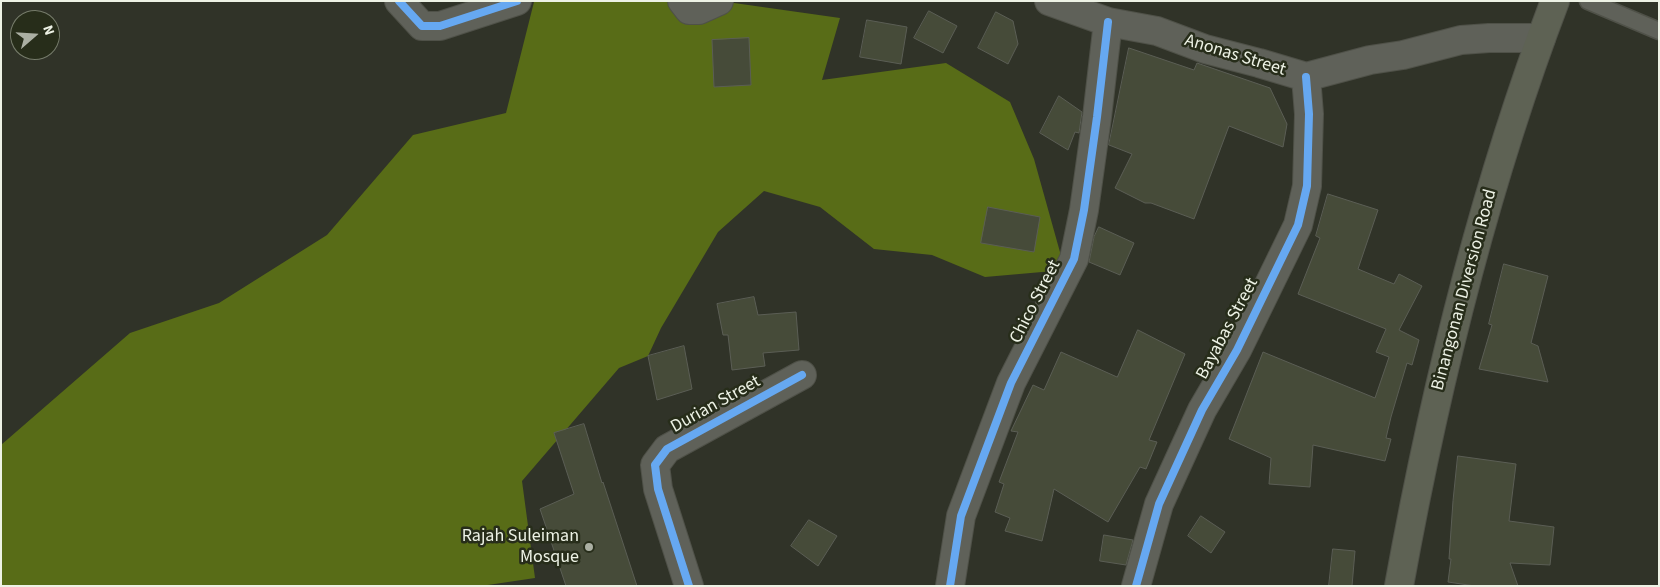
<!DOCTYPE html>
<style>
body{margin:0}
#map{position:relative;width:1660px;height:587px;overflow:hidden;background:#303328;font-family:"Source Sans 3",sans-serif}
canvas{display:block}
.frame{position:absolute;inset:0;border:2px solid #edf2e5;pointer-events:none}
.north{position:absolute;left:10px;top:10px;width:50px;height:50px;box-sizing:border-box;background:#272d1a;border:1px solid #767c6b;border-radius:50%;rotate:71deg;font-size:14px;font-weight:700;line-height:20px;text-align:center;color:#edf2e5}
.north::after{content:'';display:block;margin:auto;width:18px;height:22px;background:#abafa3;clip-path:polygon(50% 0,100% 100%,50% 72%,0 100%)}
</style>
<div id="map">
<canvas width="1660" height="587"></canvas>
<div class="frame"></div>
<div class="north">N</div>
</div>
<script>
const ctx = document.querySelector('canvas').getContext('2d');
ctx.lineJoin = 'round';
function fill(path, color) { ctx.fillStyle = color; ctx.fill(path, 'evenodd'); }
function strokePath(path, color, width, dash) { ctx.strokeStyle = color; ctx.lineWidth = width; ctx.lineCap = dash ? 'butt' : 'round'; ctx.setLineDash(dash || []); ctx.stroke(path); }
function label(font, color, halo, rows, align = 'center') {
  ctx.font = font + ' "Source Sans 3",sans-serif'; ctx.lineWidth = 5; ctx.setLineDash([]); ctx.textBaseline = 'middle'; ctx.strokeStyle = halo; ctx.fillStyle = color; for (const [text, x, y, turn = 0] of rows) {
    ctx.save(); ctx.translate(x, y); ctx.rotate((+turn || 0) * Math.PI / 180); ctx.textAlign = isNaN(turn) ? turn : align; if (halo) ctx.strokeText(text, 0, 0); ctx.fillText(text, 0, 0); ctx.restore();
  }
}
fill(new Path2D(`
 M570,1h150l120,17 -18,62 124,-17 64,39 24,57 31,111 -80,7 -53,-22 -58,-6 -54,-42 -56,-16 -46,41 -57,96 -13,28 -29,12 -97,113 13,97 -54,8h-480v-141l129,-112 89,-30 108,-68 86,-100 93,-22 28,-111z`), '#586c17');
const building = new Path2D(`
 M929,11l28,15 -14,27 -29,-15z
 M996,12l17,9 5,23 -10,20 -30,-16z
 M867,20l40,7 -6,37 -41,-7z
 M749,38l2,47 -37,2 -2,-47z
 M1129,48l65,22 3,-7 73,25 17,36 -4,23 -54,-21 -35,93 -43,-16h-6l-30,-15 17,-34 -23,-9z
 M1059,96l23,16 -3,21 -4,-1 -7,18 -28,-17z
 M1328,194l50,16 -20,59 36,15 5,-10 23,12 -23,44 20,10 -7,25 -5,-2 -16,54 -5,21 5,1 -6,22 -72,-16 -3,42 -41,-3 2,-26 -42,-19 34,-87 112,46 14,-41 -13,-5 10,-23 -88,-35 22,-56 -4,-2z
 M988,207l52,10 -6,35 -53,-9z
 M1099,227l35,16 -14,32 -31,-13 5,-25z
 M1504,264l44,12 -17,67 7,3 10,36 -69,-13 13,-44 -3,-1z
 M754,297l4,18 38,-3 3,38 -36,3 2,13 -33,4 -4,-35h-5l-6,-31z
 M1138,330l47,24 -36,86 8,2 -11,27 -6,-2 -32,55 -54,-33 -12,52 -37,-10 5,-13 -15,-6 9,-28 -5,-2 19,-50 -7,-1 22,-46 11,5 17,-38 56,25z
 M684,346l8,43 -35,11 -9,-44z
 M584,424l18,59 1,-1 34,104h-71l-26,-77 34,-15 -20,-61z
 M1458,456l58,8 -7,57 45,6 -4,38 -40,-2 8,23h-43l-27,-4 3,-23h-2l4,-58z
 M1201,516l24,16 -14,21 -23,-17z
 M809,520l28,16 -19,30 -27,-20z
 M1104,535l29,5 -7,25 -26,-4z
 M1333,549l22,2 -3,35h-23z`);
fill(building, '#464b39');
strokePath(building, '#5b5e55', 1);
const service = new Path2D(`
 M1588,1l71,30`);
const minor = new Path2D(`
 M399,1l23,25h18l77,-25
 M682,1l7,9h10l20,-9
 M1049,1l59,21 49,9 48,18 54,14 47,14 64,-17 33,-5 58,-15 28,-2h52
 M689,586l-31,-97 -3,-24 12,-16 135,-74
 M950,586l11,-70 50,-133 63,-124 10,-49 13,-93 11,-95
 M1136,586l23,-82 43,-94 35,-60 61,-125 9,-39 2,-72 -3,-37`);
const primary = new Path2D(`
 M1399,586c36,-199 84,-396 156,-585`);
strokePath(service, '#4f5148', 19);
strokePath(minor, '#4f5148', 30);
strokePath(primary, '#4f5148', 30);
strokePath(service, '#5f6159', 16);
strokePath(minor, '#5f6159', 28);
strokePath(primary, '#5e6254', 28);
strokePath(new Path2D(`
 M399,1l23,25h18l77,-25
 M689,586l-31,-97 -3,-24 12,-16 135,-74
 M950,586l11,-70 50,-133 63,-124 10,-49 13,-93 11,-95
 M1136,586l23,-82 43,-94 35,-60 61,-125 9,-39 2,-72 -3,-37`), '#66a8f1', 8);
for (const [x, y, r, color] of [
 [589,547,5,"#abafa3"]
]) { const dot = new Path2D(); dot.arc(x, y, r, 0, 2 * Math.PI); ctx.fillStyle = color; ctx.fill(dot); strokePath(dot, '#272d1a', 2); }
label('18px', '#edf2e5', '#272d1a', [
 ["Anonas Street",1235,56,17],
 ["Binangonan Diversion Road",1465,290,-75],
 ["Chico Street",1036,302,-63],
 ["Bayabas Street",1228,329,-62],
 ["Durian Street",716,405,-29]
]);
label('18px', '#edf2e5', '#272d1a', [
 ["Rajah Suleiman",579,537],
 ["Mosque",579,558]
], 'right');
</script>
